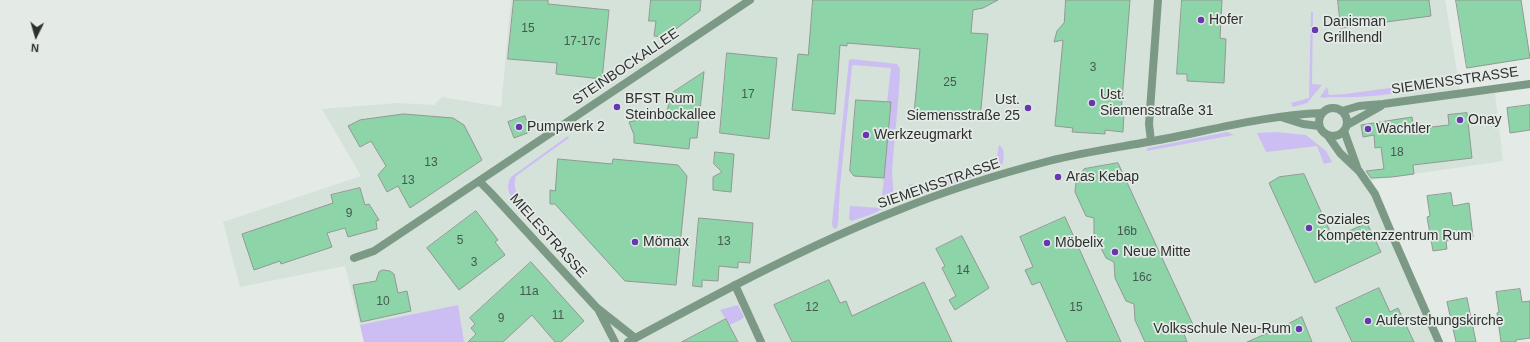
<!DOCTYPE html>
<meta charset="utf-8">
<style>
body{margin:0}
#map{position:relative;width:1530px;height:342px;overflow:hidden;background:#e4eae6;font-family:Arial,sans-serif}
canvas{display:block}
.north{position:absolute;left:16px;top:16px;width:40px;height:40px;-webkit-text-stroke:3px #e4eae6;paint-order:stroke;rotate:185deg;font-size:11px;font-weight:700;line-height:16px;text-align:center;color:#2d302e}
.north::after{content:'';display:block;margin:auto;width:14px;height:18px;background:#2d302e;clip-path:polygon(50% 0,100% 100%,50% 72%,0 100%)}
</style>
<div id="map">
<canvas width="1530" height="342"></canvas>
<div class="north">N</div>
</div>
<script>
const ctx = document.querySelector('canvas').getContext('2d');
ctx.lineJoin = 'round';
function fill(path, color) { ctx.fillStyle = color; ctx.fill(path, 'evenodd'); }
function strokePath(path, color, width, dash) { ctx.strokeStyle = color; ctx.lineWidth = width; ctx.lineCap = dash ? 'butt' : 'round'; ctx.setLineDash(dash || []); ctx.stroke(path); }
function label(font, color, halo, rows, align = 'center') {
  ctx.font = font + ' Arial,sans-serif'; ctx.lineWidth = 3.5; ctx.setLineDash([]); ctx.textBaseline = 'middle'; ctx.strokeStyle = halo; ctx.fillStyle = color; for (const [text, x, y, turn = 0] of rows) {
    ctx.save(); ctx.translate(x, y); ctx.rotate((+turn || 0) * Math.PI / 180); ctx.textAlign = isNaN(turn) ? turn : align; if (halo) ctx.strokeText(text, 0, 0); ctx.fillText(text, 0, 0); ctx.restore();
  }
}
fill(new Path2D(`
 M511,0h934l16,96 34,-3 8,68 -131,19 3,14 64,148h-1075l-19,-76 -105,21 -17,-65 138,-46 -39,-67 76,-6 36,2 8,-8 59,10z`), '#d4e2d9');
fill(new Path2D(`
 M1311,12h2l-1,72 10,1 -15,18 -14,4 -2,-4 18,-5z
 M851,59l46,5 3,5c-1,35 -6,69 -8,104 0,7 3,21 -1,27 -7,12 -27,17 -40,21l-2,-2 1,-13 31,2 10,-105 -4,-1 4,-34 -37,-3 -2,1 -12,121 -2,38 -2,4 -3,-1 -1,-5 17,-163z
 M1442,81v3l-3,3c-36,5 -71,12 -107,10 -5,0 -8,2 -12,0l7,-10 2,8 16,-1z
 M1227,132l7,3 -88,16 2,-3z
 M1275,132l31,3 20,16 6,11 -8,2 -7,-18 -51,6 -9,-19z
 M568,136l1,2 -53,38c-4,12 1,18 9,26l-5,5c-9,-11 -16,-16 -9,-30z
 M999,145c7,4 5,16 2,23l-87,28 -6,-7 1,-5 17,3 70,-24z
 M458,305l6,37h-100l-4,-17z
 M738,305l6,12 -4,3 -10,5 -10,-15z`), '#ccbef2');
const building = new Path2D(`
 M514,0h34v4l61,6 -7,69 -46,-5 1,-11 -49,-4z
 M651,0h50l-1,11 -35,26 -11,-1 2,-15h-7z
 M813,0h185l-15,8 -10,2 -2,23 17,1 -8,85 -66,-5 6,-65 -73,-6v3l-7,-1 -5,69 -43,-4 6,-56 10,1z
 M1066,0h64l-9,113h3l-1,19 -18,-2v4l-33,-2 1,-4 -18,-2 8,-86 -9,2 3,-11 7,-8z
 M1182,0h40l-2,38 6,1 -2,44 -37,-2v-7h-10z
 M1338,0h91l2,16 -90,12z
 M1456,0h65l9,58 -63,10z
 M727,53l50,5 -8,81 -49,-6z
 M704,72l-7,66h-7l-1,11 -55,-6v-8l-5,-13 23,-5 9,1 7,-10 1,-13z
 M856,100l35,2 -7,76 -30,-2 -4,-5z
 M1530,105v25l-20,3 -3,-25z
 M1467,113l5,45 -59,7 1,9 -22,3 -21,1 -5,-7 18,-2 -3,-22 -6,1 -1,-13 -11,2 -2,-12 51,-8 2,12 35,-4 -1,-10z
 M404,114l49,4 11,7 18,35 -72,48 -12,-22 -11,6 -9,-17 8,-9 -15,-25 -11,6 -12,-21 12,-6z
 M525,116l5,16 -16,6 -6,-16z
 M715,152l19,2 -3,38 -18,-2v-13l9,-5 -8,-8z
 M558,159l54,5 1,-5 65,6 9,11 -11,109 -51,-4 -70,-77h-5v-14l5,1z
 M1118,163l77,166 -11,5 3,8h-42l-10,-22 -1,-16 -8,-3 -11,-23 -1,-16 -8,-4 -12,-24v-16l-8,-2 -11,-24 1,-10 8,-13z
 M1304,174l29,64 34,-15 14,29 -66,31 -46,-100 10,-6z
 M360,188l5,17 4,-1 10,16 -3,1 1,8 -29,8 -3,-9 -18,5 5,14 -51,17 -1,-3 -26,9 -12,-36 91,-31 -2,-8z
 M1451,193l2,13 16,-3 4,34 -27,4 1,8 -14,2 -6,-34 3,-1 -3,-20z
 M476,211l22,29 -3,2 10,13 -46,35 -32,-42z
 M1065,217l56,125h-54l-27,-60 -8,3 -7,-15 8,-3 -13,-30z
 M699,218l54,5 -3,40 -12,-1v6l-19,-2 -1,15 -16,-1v7l-9,-1z
 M962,236l27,52 -34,22 -6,-10 7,-4 -14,-28 3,-2 -9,-17z
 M531,262l53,59 -23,21h-6l-23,-27 -29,27h-35l8,-8 -5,-6 4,-4 -5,-6z
 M383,270l7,1 4,3 4,19 9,-2 4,20 -50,11 -8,-37 23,-4 3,-9z
 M829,280l11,23 6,-2 6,15 72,-34 28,60h-160l-18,-37z
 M1379,288l11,24 8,-4 16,34h-62l-16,-34z
 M1520,289l2,13 8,-1v37l-14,2v2h-15l-4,-29 2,-1 -3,-20z
 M1467,298l9,44h-20l-9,-40z
 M1302,317l10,25h-65l37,-16z
 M726,319l12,23h-56z`);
fill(building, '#8dd4a9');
strokePath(building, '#929994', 1);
strokePath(new Path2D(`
 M1344,131l13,36
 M1328,136l12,17 19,18 16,23 21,50 43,98
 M1151,141l-2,-17 9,-124
 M479,181l12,12 106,115 38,30
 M354,258l20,-7 376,-251
 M735,285l26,57
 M599,311l16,31`), '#7c9986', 8);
strokePath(new Path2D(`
 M1319 122a14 14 0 1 1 28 0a14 14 0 1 1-28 0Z
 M1342,111l17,-5 24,-2 147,-20
 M1284,118l19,6 16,2
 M1347,125l34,-19
 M628,342c89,-48 178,-96 273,-133 47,-19 98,-35 148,-48 39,-10 80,-15 120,-23 50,-10 102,-23 153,-25`), '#7c9986', 8);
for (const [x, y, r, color] of [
 [1201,20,4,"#6737af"],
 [1315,30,4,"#6737af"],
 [1092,103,4,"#6737af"],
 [617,107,4,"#6737af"],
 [1028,108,4,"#6737af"],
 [1460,120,4,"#6737af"],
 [519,127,4,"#6737af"],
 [1368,129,4,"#6737af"],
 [866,135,4,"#6737af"],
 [1058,177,4,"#6737af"],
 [1309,228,4,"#6737af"],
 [635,242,4,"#6737af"],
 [1047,243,4,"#6737af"],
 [1115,252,4,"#6737af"],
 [1368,321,4,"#6737af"],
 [1299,329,4,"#6737af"]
]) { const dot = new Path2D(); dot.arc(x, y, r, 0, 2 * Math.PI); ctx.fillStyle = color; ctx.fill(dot); strokePath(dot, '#e4eae6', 1.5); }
label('12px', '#45594d', null, [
 ["15",528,29],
 ["17-17c",582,42],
 ["3",1093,68],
 ["25",950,83],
 ["17",748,95],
 ["18",1397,153],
 ["13",431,163],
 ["13",408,181],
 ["9",349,214],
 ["16b",1127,232],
 ["5",460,241],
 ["13",724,242],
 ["3",474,263],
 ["14",963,271],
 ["16c",1142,278],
 ["11a",529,292],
 ["10",383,302],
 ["12",812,308],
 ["15",1076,308],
 ["11",558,316],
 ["9",501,319]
]);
label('14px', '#2d302e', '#e4eae6', [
 ["Hofer",1209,20],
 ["Danisman",1323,22],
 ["Grillhendl",1323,38],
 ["Ust.",1100,95],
 ["Siemensstraße 31",1100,111],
 ["BFST Rum",625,99],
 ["Steinbockallee",625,115],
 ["Ust.",1020,100,"right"],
 ["Siemensstraße 25",1020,116,"right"],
 ["Onay",1468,120],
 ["Pumpwerk 2",527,127],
 ["Wachtler",1376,129],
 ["Werkzeugmarkt",874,135],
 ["Aras Kebap",1066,177],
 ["Soziales",1317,220],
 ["Kompetenzzentrum Rum",1317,236],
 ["Mömax",643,242],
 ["Möbelix",1055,243],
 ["Neue Mitte",1123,252],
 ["Auferstehungskirche",1376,321],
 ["Volksschule Neu-Rum",1291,329,"right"]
], 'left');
label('14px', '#2d302e', '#e4eae6', [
 ["STEINBOCKALLEE",626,67,-34],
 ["SIEMENSSTRASSE",1455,81,-8],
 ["SIEMENSSTRASSE",939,184,-19],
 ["MIELESTRASSE",548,236,48]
]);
</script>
